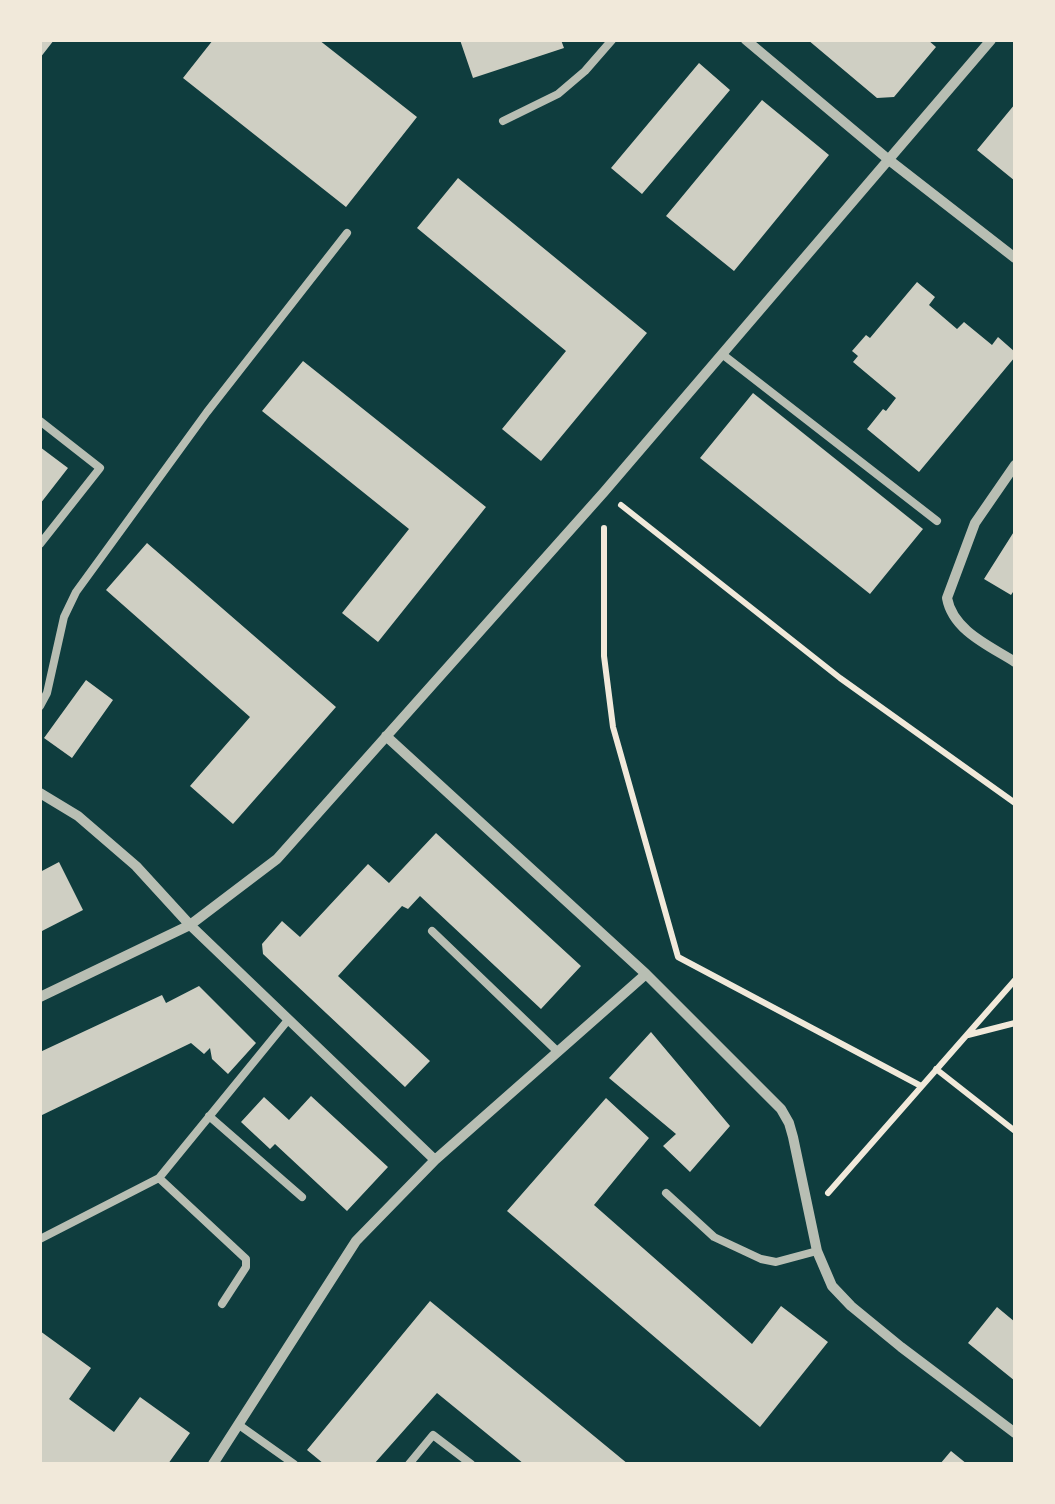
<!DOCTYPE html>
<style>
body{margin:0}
#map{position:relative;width:1055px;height:1504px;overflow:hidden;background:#0f3d3e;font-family:Georgia,serif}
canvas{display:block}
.frame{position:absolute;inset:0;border:42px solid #f1e9da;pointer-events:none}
</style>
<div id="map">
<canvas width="1055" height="1504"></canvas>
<div class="frame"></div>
</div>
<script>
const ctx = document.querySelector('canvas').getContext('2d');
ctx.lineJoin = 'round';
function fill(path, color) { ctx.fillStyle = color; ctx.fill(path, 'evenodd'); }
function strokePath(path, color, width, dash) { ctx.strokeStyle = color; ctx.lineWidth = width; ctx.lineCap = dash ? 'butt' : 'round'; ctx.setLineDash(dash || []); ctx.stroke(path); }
fill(new Path2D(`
 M40,40h14l-14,18z
 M213,40h106l98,77 -71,90 -163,-129z
 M460,40h101l3,8 -91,30z
 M808,40h120l8,7 -42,50 -17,1z
 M699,63l31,27 -88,104 -31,-26z
 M762,100l67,55 -95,116 -68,-55z
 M1015,104v77l-38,-31z
 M458,178l189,155 -106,128 -39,-32 64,-78 -149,-123z
 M917,282l18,15 -6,8 28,24 7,-7 28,23 6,-8 17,15v5l-96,115 -52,-43 16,-20 3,2 10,-13 -43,-36 5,-6 -6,-5 14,-16 4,3z
 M303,361l183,146 -108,135 -36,-29 67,-84 -147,-118z
 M753,393l170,136 -53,65 -170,-136z
 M40,447l28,21 -28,36z
 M1015,530v59l-4,6 -27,-16z
 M147,543l189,164 -103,117 -43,-38 60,-69 -144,-127z
 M86,680l27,20 -41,58 -28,-20z
 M436,833l145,133 -40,43 -121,-113 -12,13 -6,-3 -64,70 92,85 -25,26 -142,-133 -1,-10 20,-23 18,16 68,-73 21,19z
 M59,862l24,48 -43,22v-60z
 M199,986l57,57 -28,31 -16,-15 -2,-11 -6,6 -13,-11 -151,73v-64l122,-57 4,8z
 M651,1032l79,94 -40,46 -27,-26 13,-12 -67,-56z
 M311,1096l77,71 -41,44 -72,-67 -5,5 -29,-27 23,-25 25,23z
 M606,1098l43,40 -55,67 158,139 29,-38 47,36 -68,85 -253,-216z
 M430,1301l198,163h-104l-87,-71 -63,71h-50l-17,-14z
 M997,1307l18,15v59l-47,-38z
 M40,1331l51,37 -22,31 45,33 26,-35 50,36 -22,31h-128z
 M951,1451l16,13h-27z`), '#cfcfc3');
strokePath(new Path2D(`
 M621,505l219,173 175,125
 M604,528v128l9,71 65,230 243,129
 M968,1035l47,-12
 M936,1069l79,62
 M828,1193l187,-213`), '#f1e9da', 6);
strokePath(new Path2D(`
 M503,121l55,-27 27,-23 27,-31
 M722,354l215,167
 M40,421l60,47 -60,76
 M40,706l7,-13 17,-76 12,-25 131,-180 140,-179
 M432,931l126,121
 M209,1116l93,81
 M159,1178l87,81v8l-24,37
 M666,1193l48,44 47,22 15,3 41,-11
 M40,1239l119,-61 129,-158
 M239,1425l55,39
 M409,1464l24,-29 38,29`), '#b8beb3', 8);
strokePath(new Path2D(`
 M746,40l143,120 126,98
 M1015,465l-40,58 -28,75c6,33 43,48 68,64
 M386,736l260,238 135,135 8,14 4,14 24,114 15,35 19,20 50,41 114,86
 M40,793l38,23 58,50 54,59 245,235
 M40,997l150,-72 87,-66 327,-367 387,-452
 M213,1464l143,-223 79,-81 211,-186`), '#b8beb3', 10);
</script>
